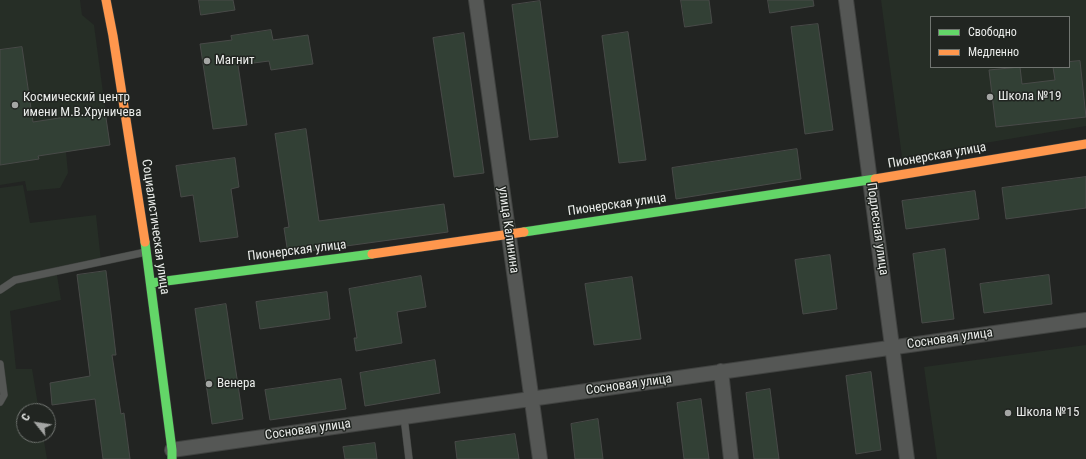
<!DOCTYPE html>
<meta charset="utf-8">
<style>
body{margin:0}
#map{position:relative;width:1086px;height:459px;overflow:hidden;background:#222422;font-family:"Roboto Condensed",sans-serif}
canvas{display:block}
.legend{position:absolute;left:930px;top:16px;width:140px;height:52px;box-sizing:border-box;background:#212521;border:1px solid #717571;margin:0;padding:5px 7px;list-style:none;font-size:12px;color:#eaecea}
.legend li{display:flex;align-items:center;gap:8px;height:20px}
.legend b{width:20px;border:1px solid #717571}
.north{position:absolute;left:16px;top:403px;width:40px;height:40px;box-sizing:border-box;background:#212521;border:1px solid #717571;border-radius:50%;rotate:300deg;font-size:11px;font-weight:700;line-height:16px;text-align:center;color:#eaecea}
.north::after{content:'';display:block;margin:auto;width:14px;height:18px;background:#a4a6a4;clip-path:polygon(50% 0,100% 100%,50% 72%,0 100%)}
</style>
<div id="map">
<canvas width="1086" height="459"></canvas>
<ul class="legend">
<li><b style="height:5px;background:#63d668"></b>Свободно</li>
<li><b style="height:5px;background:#ff974d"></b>Медленно</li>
</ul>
<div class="north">С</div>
</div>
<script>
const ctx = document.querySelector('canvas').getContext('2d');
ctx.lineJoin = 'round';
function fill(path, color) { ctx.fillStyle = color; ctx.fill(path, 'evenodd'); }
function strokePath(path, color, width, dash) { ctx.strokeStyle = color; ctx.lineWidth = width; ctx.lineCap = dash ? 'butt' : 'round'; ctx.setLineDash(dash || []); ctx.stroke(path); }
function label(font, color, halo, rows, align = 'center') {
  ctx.font = font + ' "Roboto Condensed",sans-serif'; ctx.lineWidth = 3; ctx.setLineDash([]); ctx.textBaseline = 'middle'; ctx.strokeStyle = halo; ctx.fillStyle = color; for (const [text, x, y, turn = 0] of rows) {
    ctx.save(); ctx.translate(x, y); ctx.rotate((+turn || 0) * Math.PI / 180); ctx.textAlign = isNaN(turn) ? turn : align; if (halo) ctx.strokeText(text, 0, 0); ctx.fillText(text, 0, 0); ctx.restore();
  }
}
fill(new Path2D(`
 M0,0h80l2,15 12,10 16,120 -44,7 2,21 -8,15 -33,3 -2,-10 -25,4z
 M881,0h205v126l-184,31zM931,17h138v50h-138z
 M23,185l7,38 66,-8 5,46 -45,8 5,31 -51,11 6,58h16l7,42h-15v24h19l4,24h-47v-271z
 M1086,345v114h-149l-13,-92z`), '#262e26');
const building = new Path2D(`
 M199,0h34l2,10 -34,5z
 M681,0h28l3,23 -27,4z
 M768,0h45l1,6 -44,7z
 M540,1l18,136 -28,3 -18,-135z
 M818,24l15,106 -28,4 -14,-107z
 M271,30l2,10 35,-5 5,29 -42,6 -2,-9 -31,4 9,60 -34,4 -13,-85 32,-4 -1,-4z
 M628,32l18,128 -27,3 -17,-127z
 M464,33l20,140 -30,4 -21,-139z
 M22,47l11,75 72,-11 5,34 -72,11 1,3 -39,6v-115z
 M1080,61l6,56 -90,10 -7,-57 31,-3 2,17 33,-4 -2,-13h16v-5z
 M306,129l13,92 125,-17 4,28 -160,22 -4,-26 5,-1 -14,-93z
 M797,149l4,30 -125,20 -4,-31z
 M235,158l4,29 -8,2 7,48 -38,5 -7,-47 -12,2 -5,-31z
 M1086,177v31l-80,11 -4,-31z
 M975,191l4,28 -73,10 -4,-28z
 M945,249l9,70 -32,4 -9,-69z
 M830,255l7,54 -34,5 -8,-54z
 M106,271l10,84h-4l9,59 3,-1 6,46h-27l-8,-60 -43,6 -2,-22 40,-7 -13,-101z
 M1049,275l3,29 -68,9 -4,-29z
 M421,276l5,31 -29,5 5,31 -46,8 -2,-13h3l-8,-49z
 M632,277l9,62 -47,6 -9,-61z
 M327,292l3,27 -70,10 -4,-27z
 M226,304l17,115 -31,5 -17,-115z
 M435,360l5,33 -75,13 -5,-33z
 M871,372l10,78 -25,4 -10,-78z
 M341,379l5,30 -76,11 -5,-30z
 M770,389l9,70h-25l-8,-66z
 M701,399l8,60h-25l-7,-56z
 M598,419l5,40h-28l-4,-35z
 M515,434l4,25h-62l-2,-17z
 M375,443l2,16h-32l-2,-12z`);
fill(building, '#324035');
strokePath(building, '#484a48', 1);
const lane = new Path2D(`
 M0,290l15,-10 131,-28
 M0,364l4,31 -4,7
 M404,417l5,42`);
const street = new Path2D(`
 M476,0l64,459
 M846,0l61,459
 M721,371l10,88
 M172,450l914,-130`);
const fast = new Path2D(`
 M524,232l351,-53
 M145,242l27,208v9
 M151,283l221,-29`);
const slow = new Path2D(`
 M106,0l7,36 32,206
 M875,179l211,-35
 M372,254l152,-22`);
strokePath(lane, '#404240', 8);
strokePath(street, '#404240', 16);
strokePath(fast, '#404240', 10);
strokePath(slow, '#404240', 10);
strokePath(lane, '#555755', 7);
strokePath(street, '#555755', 14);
strokePath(fast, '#63d668', 9);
strokePath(slow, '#ff974d', 9);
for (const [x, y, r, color] of [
 [207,61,4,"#a4a6a4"],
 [990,97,4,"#a4a6a4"],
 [15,105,4,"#a4a6a4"],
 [209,384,4,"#a4a6a4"],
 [1008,413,4,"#a4a6a4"]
]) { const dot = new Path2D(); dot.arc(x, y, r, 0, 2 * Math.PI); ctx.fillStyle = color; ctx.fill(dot); strokePath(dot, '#212521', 1.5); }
label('13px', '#eaecea', '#212521', [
 ["Магнит",215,61],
 ["Школа №19",998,97],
 ["Космический центр",23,98],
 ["имени М.В.Хруничева",23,113],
 ["Венера",217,384],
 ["Школа №15",1016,413]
], 'left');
label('13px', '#eaecea', '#212521', [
 ["Пионерская улица",937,156,-10],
 ["Пионерская улица",617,205,-8],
 ["Социалистическая улица",155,227,82],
 ["Подлесная улица",877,229,82],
 ["улица Калинина",508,230,82],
 ["Пионерская улица",297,251,-7],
 ["Сосновая улица",950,339,-8],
 ["Сосновая улица",629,385,-8],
 ["Сосновая улица",308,430,-8]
]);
</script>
